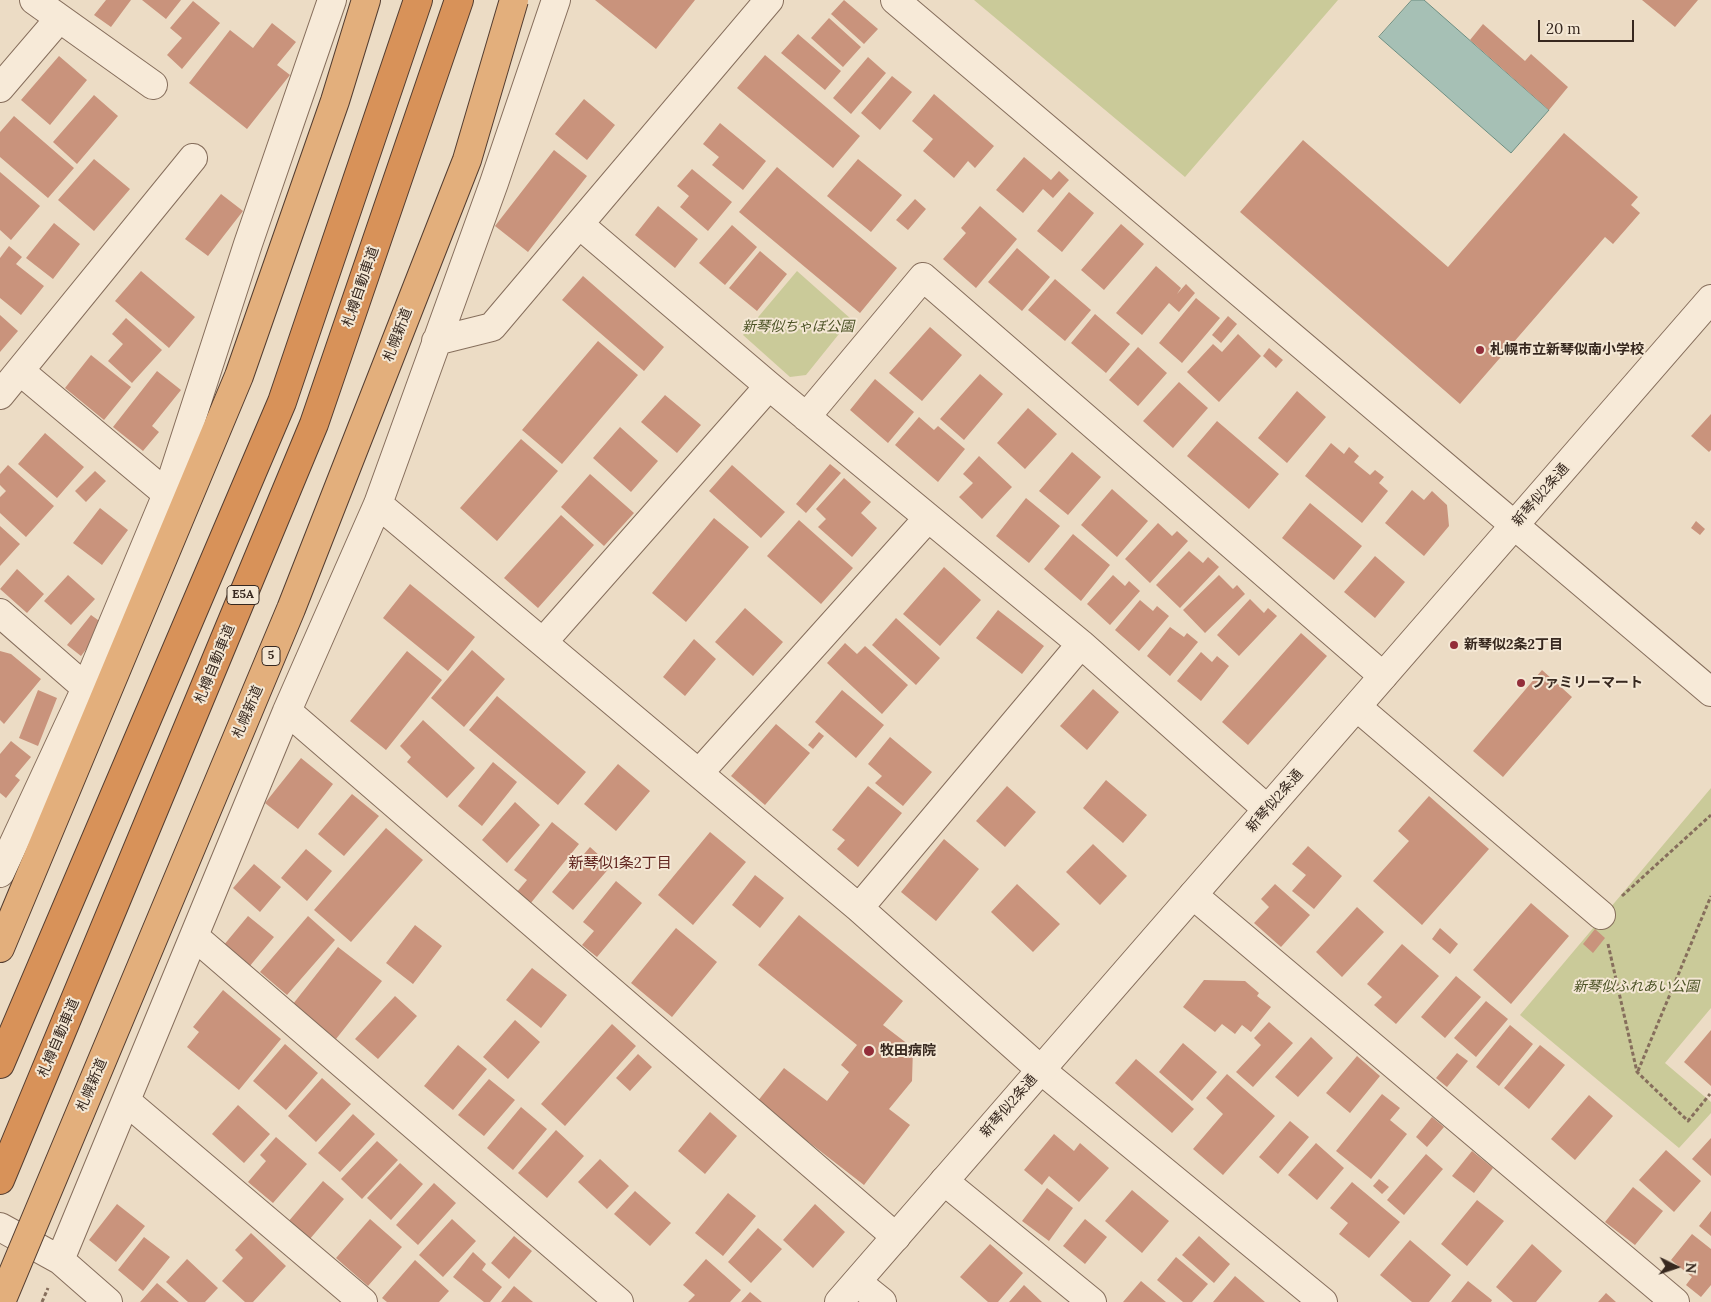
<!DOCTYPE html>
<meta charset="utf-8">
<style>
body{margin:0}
#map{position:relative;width:1711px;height:1302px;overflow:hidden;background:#ecdcc5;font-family:Lora,serif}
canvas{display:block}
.north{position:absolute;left:1651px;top:1242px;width:50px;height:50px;-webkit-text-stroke:4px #f4e7d4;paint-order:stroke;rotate:94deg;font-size:14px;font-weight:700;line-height:20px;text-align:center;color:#37281f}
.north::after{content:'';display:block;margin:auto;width:18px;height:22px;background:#37281f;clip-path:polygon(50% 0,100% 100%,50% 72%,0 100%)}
.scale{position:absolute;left:1538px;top:20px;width:96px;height:22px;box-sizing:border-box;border:2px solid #37281f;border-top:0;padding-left:6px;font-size:15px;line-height:18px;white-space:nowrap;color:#37281f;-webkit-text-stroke:4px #f4e7d4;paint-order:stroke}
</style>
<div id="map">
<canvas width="1711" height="1302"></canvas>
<div class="north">N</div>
<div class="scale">20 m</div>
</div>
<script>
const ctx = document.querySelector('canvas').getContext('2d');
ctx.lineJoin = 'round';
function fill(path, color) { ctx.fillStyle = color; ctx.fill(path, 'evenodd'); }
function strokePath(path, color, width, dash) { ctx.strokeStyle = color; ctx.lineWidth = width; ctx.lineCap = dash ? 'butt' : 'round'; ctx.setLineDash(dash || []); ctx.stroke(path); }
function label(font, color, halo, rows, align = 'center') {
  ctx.font = font + ' Lora,"Noto Sans JP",serif'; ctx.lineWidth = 4; ctx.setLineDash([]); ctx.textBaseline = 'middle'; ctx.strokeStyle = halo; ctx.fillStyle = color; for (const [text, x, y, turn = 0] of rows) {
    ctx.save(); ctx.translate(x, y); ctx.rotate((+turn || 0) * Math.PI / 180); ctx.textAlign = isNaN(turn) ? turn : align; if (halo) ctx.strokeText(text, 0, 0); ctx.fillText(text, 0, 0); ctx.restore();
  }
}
fill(new Path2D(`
 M974,0h364l-153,177z
 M797,271l54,48 -45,56 -16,2 -47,-42z
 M1711,788v220l-46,55 46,39v11l-32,35 -159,-133z`), '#caca99');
const water = new Path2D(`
 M1412,0h12l125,110 -38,43 -132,-116z`);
fill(water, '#a6c0b5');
strokePath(water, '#6d8e82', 1);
fill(new Path2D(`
 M106,0h25l-20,27 -17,-12z
 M142,0h39l-15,19z
 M595,0h100l-39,49z
 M844,0l34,29 -14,15 -33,-30z
 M1642,0h56l-23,27z
 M193,1l27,22 -38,46 -15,-14 15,-17 -12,-10z
 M829,18l32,29 -18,20 -32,-29z
 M272,23l24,19 -19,23 13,10 -43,54 -58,-46 41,-53 23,18z
 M1483,24l42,37 6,-7 37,33 -19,23 -79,-70z
 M798,34l43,37 -16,19 -44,-37z
 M765,55l95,81 -27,32 -96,-80z
 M59,56l28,24 -37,45 -29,-25z
 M868,57l18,16 -35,41 -18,-16z
 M892,76l20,16 -32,38 -19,-17z
 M934,94l60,52 -19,22 -7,-7 -14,17 -31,-27 10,-12 -21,-18z
 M94,95l24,21 -41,48 -24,-22z
 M584,99l31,26 -28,35 -32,-26z
 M14,116l60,52 -26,30 -48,-41v-25z
 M720,123l46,38 -23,29 -31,-25 7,-8 -16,-13z
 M1564,133l74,64 -7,8 9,8 -27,31 -8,-7 -145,167 -220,-192 63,-72 145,127z
 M554,150l33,26 -59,76 -33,-26z
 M1024,157l27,23 8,-9 10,9 -16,18 -10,-9 -20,24 -27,-23z
 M94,159l36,30 -36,42 -36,-31z
 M858,159l44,36 -31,37 -44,-36z
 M777,167l120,101 -37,45 -121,-101z
 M692,169l40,33 -24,29 -28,-24 9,-11 -12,-10z
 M0,172l40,34 -29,34 -11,-10z
 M1069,192l25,21 -32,39 -25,-21z
 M221,194l22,17 -35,45 -23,-17z
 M915,199l11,10 -18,21 -12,-10z
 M658,206l40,33 -23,29 -40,-33z
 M980,206l37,33 -41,49 -33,-29 23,-26 -5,-5z
 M54,223l26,21 -27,35 -27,-21z
 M1121,224l23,20 -40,46 -23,-20z
 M732,225l25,22 -32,38 -26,-22z
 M9,246l13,11 -6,7 28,22 -23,29 -21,-17v-40z
 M1017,248l33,29 -28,34 -34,-29z
 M760,251l27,23 -30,37 -28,-23z
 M1156,266l25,22 -4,6 9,-10 9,9 -16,19 -10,-9 -27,32 -26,-22z
 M141,271l54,46 -26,31 -54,-47z
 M583,276l81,71 -20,24 -82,-71z
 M1055,279l36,31 -26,31 -37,-31z
 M1196,298l24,20 -38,45 -23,-20z
 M1095,314l35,30 -24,29 -35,-30z
 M0,315l18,16 -18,21z
 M1228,316l9,8 -16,19 -9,-8z
 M126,318l36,32 -30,33 -24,-22 15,-17 -11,-10z
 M930,327l32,28 -40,46 -33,-28z
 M1238,334l23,22 -42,46 -32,-30 26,-28 9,8z
 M598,341l40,34 -76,89 -40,-34z
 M1138,347l29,26 -29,33 -29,-26z
 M1269,348l14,12 -7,8 -13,-12z
 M91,355l40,32 -27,33 -39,-32z
 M157,371l24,19 -29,36 7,6 -16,19 -30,-24z
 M980,374l23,20 -39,46 -24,-21z
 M875,379l39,33 -26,31 -38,-33z
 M1179,382l29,26 -35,40 -30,-27z
 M1297,391l29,26 -39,46 -29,-25z
 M665,395l36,30 -24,28 -36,-31z
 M1028,408l29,26 -32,35 -28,-26z
 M1711,414v36l-2,2 -18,-16z
 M919,417l15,13 4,-4 27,23 -27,33 -43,-37z
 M1217,421l62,53 -30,35 -62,-53z
 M620,427l38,34 -27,31 -38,-34z
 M45,433l39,34 -27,31 -39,-34z
 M521,439l37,32 -61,70 -37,-33z
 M1331,443l13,11 5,-7 10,9 -5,6 16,13 5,-5 9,7 -5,6 9,8 -26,32 -57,-47z
 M1072,452l29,25 -33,38 -29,-24z
 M979,456l33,31 -30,32 -23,-22 14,-14 -10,-9z
 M830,464l11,9 -35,40 -10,-9z
 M8,465l46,41 -28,31 -26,-24v-16l6,-6 -6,-6v-11z
 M732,465l53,47 -24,26 -52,-47z
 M95,471l11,10 -20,21 -11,-11z
 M590,474l44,39 -30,33 -43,-39z
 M844,478l27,24 -10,11 16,15 -25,29 -34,-30 8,-8 -10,-10z
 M1112,489l36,32 -31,36 -36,-32z
 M1412,490l12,10 8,-9 15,14 2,21 -25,30 -39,-33z
 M1026,498l34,28 -31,37 -33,-27z
 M1310,503l52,43 -28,34 -52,-42z
 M100,508l28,22 -26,35 -29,-22z
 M561,515l33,30 -56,63 -34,-30z
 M714,518l35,29 -63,75 -34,-29z
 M799,520l54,48 -32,36 -54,-48z
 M1696,521l9,8 -5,6 -9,-7z
 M1158,523l14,13 5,-5 11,10 -38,42 -25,-24z
 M0,526l20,18 -20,22z
 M1073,534l37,31 -29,36 -37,-32z
 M1189,551l14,12 5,-6 11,10 -39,41 -24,-23z
 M1375,556l30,26 -30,36 -31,-26z
 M944,567l37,33 -41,46 -37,-32z
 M17,569l27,25 -17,19 -27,-24z
 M68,575l27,24 -24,26 -27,-24z
 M1113,575l12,11 4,-5 11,10 -30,34 -23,-21z
 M1219,575l14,14 4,-4 8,9 -40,39 -22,-23z
 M410,584l65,53 -27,34 -65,-53z
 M1250,599l14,14 4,-5 9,8 -38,40 -22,-21z
 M1140,600l13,11 4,-5 12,10 -30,35 -24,-21z
 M745,608l38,34 -30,34 -38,-34z
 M998,610l46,36 -22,28 -46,-36z
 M91,615l14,10 -24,31 -14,-11z
 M896,618l44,40 -24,27 -44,-40z
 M1170,627l14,10 3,-4 11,9 -28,34 -23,-20z
 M1301,633l26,23 -79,89 -26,-23z
 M694,639l22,20 -31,37 -22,-19z
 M845,643l12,11 8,-8 43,39 -26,29 -55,-51z
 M472,650l33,29 -41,48 -33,-29z
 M0,651l11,3 30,25 -37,45 -4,-4z
 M407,651l35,29 -56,70 -36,-29z
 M1201,652l11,10 5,-6 12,10 -28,35 -24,-20z
 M1542,670l30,27 -69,80 -30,-26z
 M1093,689l26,23 -32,38 -27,-24z
 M38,690l19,8 -19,48 -19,-8z
 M842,690l42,35 -28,33 -41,-36z
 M497,696l89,76 -28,33 -89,-75z
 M423,720l52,48 -28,30 -40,-36 4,-5 -11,-11z
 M776,724l34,29 -45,52 -34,-29z
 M819,732l5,4 -11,13 -5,-4z
 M890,737l42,35 -29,34 -28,-23 7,-7 -14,-12z
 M11,741l20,16 -16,19 5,4 -14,18 -6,-5v-39z
 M301,758l32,26 -35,45 -33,-26z
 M493,762l24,20 -35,44 -24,-20z
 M618,764l32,27 -34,40 -32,-27z
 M1106,780l41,35 -24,28 -40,-35z
 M868,786l34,27 -44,54 -21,-18 8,-9 -13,-10z
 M1007,786l29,26 -31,35 -29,-26z
 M352,794l27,22 -35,40 -26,-22z
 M1429,796l60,53 -67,76 -49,-44 36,-40 -11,-10z
 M515,802l25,23 -33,38 -25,-23z
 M552,822l27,22 -49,60 -14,-11 11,-13 -13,-10z
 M386,828l37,32 -72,82 -37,-32z
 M710,832l36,30 -53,63 -35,-30z
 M944,839l35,30 -43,52 -35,-29z
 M1093,844l34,32 -27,29 -34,-33z
 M1308,846l34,30 -28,33 -22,-18 14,-16 -14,-11z
 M590,847l21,19 -38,44 -21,-18z
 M306,849l26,22 -25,30 -26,-23z
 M254,864l27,23 -21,25 -27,-24z
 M755,875l29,23 -24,30 -28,-23z
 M616,881l26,22 -45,54 -15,-12 12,-14 -11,-9z
 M1017,884l43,40 -27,28 -42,-40z
 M1275,884l35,31 -29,32 -27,-24 15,-16 -8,-8z
 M1531,903l38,33 -58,68 -38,-34z
 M1357,907l27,25 -42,45 -26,-25z
 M799,915l104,86 -20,24 30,23 -1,33 -23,28 21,16 -46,60 -107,-83 27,-34 43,33 22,-29 -8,-7 16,-20 -99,-80z
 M248,916l26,21 -25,30 -26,-21z
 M308,916l27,24 -48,55 -27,-23z
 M415,925l27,21 -29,38 -27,-21z
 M676,928l41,34 -45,55 -41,-34z
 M1440,928l18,16 -8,10 -18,-15z
 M1595,929l10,9 -12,15 -10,-9z
 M1402,944l37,32 -43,48 -22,-19 8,-8 -15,-13z
 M338,947l44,34 -46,58 -43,-35z
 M532,968l35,27 -26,33 -35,-28z
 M1456,976l25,21 -36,41 -24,-21z
 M1204,980l41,1 14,12 -2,3 14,11 -20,25 -9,-7 -7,9 -13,-10 -7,8 -32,-25z
 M223,990l58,49 -42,51 -52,-43 12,-15 -6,-5z
 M395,996l22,20 -39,43 -23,-20z
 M1486,1001l22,18 -32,38 -22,-19z
 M515,1020l25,22 -32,37 -25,-22z
 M1269,1022l24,21 -40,44 -17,-15 25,-27 -7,-7z
 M612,1024l24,22 -71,80 -24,-22z
 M1510,1025l23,19 -34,42 -23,-19z
 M1711,1030v56l-27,-24z
 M1311,1037l22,21 -35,39 -23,-20z
 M1183,1043l34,29 -25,29 -33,-29z
 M285,1044l33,29 -32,37 -33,-29z
 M458,1045l29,24 -34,41 -29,-24z
 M1540,1045l25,20 -36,44 -25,-21z
 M1457,1053l11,8 -21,26 -11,-9z
 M638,1054l14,13 -22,24 -14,-13z
 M1357,1056l23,20 -30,37 -24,-20z
 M1136,1059l58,50 -22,24 -57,-50z
 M1227,1074l48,42 -52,59 -30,-26 30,-35 -17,-16z
 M322,1078l29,26 -35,38 -28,-26z
 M489,1079l26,21 -31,36 -26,-21z
 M1382,1094l18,14 -10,12 17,14 -36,45 -35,-28z
 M1589,1095l24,21 -38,44 -24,-21z
 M238,1105l32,29 -26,29 -32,-29z
 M521,1107l26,22 -34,41 -26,-22z
 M710,1112l27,24 -32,38 -27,-23z
 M353,1114l22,20 -35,38 -22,-19z
 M1432,1117l12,10 -17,20 -11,-10z
 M1290,1121l19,16 -31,37 -19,-17z
 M556,1130l28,26 -37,42 -29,-25z
 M1054,1134l20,17 6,-8 29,25 -30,34 -30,-26 -7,9 -18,-15z
 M276,1137l31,27 -34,39 -25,-21 18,-21 -6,-6z
 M1711,1138v38l-19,-17z
 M377,1141l21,19 -36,39 -21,-20z
 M1316,1143l28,25 -27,32 -29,-25z
 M1666,1150l35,31 -27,31 -35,-32z
 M1472,1151l21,17 -19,25 -22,-17z
 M1426,1154l17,15 -39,46 -17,-15z
 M600,1159l29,27 -22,23 -29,-27z
 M400,1163l23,21 -32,36 -24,-22z
 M1379,1179l10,8 -7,7 -9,-8z
 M323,1181l21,18 -35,41 -21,-18z
 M1352,1182l48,40 -31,36 -30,-24 9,-11 -18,-15z
 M434,1183l22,20 -38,42 -22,-20z
 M1633,1187l30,24 -28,34 -30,-23z
 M1047,1188l26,20 -24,33 -27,-20z
 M1132,1190l37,31 -27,32 -37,-32z
 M635,1191l36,32 -21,23 -36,-32z
 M728,1193l28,23 -33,40 -28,-23z
 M1477,1200l27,21 -37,45 -26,-22z
 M117,1204l28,22 -29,36 -27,-22z
 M815,1204l30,28 -32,36 -30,-28z
 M1711,1211v25l-12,-10z
 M370,1219l32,28 -34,39 -32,-28z
 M452,1219l24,22 -33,36 -24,-22z
 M1085,1219l22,18 -22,27 -22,-18z
 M758,1228l24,21 -31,34 -23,-21z
 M251,1233l35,33 -33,36h-8l-23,-21 21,-23 -8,-8z
 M1692,1234l19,15v36l-10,12 -15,-12 6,-8 -21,-17z
 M514,1236l18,15 -23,28 -18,-16z
 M1199,1236l31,28 -16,19 -32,-28z
 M144,1237l26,20 -27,34 -25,-21z
 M1410,1240l41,35 -22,27h-17l-32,-27z
 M990,1244l33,29 -25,29h-10l-28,-25z
 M1532,1244l30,27 -26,31h-23l-17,-15z
 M473,1252l13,12 -4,6 20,17 -12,15h-6l-31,-25z
 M1176,1257l32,27 -16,18h-9l-26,-22z
 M187,1259l31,29 -13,14h-17l-22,-20z
 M706,1259l35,31 -11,12h-42l7,-7 -12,-10z
 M415,1260l34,31 -10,11h-52l-5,-4z
 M1235,1276l30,26h-52z
 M1141,1281l25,21h-43z
 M1468,1281l24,19 -1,2h-40z
 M157,1283l22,19h-39z
 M1024,1285l18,17h-33z
 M514,1286l19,16h-32z
 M750,1292l12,10h-21z
 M1606,1293l10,9h-18z`), '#c9937c');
const minor = new Path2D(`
 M34,0l119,85
 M895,0l816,692
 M0,88l59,-69
 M580,225l189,161 312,258 186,165
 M436,341l56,-14 277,-327
 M20,371l147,123
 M0,395l193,-237
 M806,417l117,-140 460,399
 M378,504l481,404 182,162 282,232
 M0,613l86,75
 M543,642l226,-256
 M1357,707l244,208
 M287,711l609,526
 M699,773l229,-255
 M0,873l86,-185 81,-194 81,-250 84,-244
 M1193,895l482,407
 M859,908l222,-264
 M195,937l424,365
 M126,1101l237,201
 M944,1181l148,121
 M0,1227l60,33 48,42
 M60,1260l227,-549 91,-207 116,-321 62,-183
 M857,1282l25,20`);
const tertiary = new Path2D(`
 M839,1302l872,-1003`);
const trunk = new Path2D(`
 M0,948l239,-572 96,-275 31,-101`);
const motorway = new Path2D(`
 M0,1064l282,-662 136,-402
 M0,1180l314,-756 145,-424`);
strokePath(minor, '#866e5c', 30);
strokePath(tertiary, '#866e5c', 30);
strokePath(trunk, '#543d30', 30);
strokePath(motorway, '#543d30', 30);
strokePath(new Path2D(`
 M1622,896l89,-81
 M1608,944l29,128 51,49 22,-27
 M1638,1071l73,-175
 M42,1302l6,-14`), '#866e5c', 3, [4, 2.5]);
strokePath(minor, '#f7ead8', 28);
strokePath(tertiary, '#f7ead8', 28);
strokePath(trunk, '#e3af7c', 28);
strokePath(motorway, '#d89259', 28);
const trunkBridge = new Path2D(`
 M1,1302l290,-693 176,-449 47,-160`);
strokePath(trunkBridge, '#543d30', 30, []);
strokePath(trunkBridge, '#e3af7c', 28);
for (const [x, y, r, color] of [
 [1480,350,5,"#932e3a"],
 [1454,645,5,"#932e3a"],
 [1521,683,5,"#932e3a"],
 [869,1051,6,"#932e3a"]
]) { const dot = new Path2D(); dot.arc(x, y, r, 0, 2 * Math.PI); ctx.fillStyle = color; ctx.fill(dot); strokePath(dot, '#f4e7d4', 2); }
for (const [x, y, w] of [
 [243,595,32],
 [271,656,18]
]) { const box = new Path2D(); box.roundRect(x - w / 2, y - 9.5, w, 19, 4); ctx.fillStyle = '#f4e7d4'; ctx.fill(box); strokePath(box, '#37281f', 1); }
label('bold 12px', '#37281f', null, [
 ["E5A",243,595],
 ["5",271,656]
]);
label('14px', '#37281f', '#f4e7d4', [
 ["札樽自動車道",361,287,-71],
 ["札幌新道",398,335,-69],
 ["新琴似2条通",1541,495,-49],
 ["札樽自動車道",215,664,-68],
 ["札幌新道",248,712,-67],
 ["新琴似2条通",1275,801,-49],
 ["札樽自動車道",59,1038,-67],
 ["札幌新道",92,1085,-67],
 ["新琴似2条通",1009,1106,-49]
]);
label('italic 14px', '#4c5326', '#f4e7d4', [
 ["新琴似ちゃぼ公園",798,327],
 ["新琴似ふれあい公園",1636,987]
]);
label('bold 14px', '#37281f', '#f4e7d4', [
 ["札幌市立新琴似南小学校",1490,350],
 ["新琴似2条2丁目",1464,645],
 ["ファミリーマート",1531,683],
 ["牧田病院",880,1051]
], 'left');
label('15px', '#622620', '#f4e7d4', [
 ["新琴似1条2丁目",620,864]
]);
</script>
